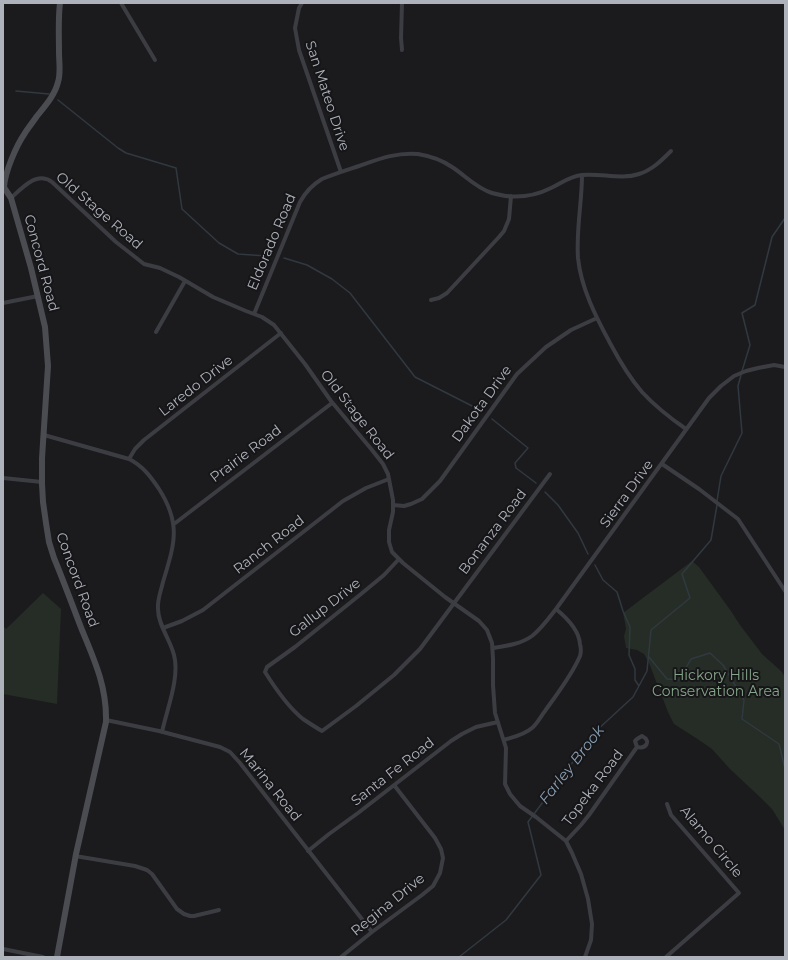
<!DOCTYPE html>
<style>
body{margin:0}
#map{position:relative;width:788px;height:960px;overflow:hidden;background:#1b1b1d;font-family:Montserrat,sans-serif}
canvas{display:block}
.frame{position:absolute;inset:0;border:4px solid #aeb2bb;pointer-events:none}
</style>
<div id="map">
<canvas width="788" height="960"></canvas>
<div class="frame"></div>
</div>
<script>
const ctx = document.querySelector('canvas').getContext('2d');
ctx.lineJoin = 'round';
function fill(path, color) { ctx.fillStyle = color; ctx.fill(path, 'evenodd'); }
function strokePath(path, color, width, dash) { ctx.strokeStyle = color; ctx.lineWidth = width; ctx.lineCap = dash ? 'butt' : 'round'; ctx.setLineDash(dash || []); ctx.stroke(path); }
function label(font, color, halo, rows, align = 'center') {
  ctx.font = font + ' Montserrat,sans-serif'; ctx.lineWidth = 4; ctx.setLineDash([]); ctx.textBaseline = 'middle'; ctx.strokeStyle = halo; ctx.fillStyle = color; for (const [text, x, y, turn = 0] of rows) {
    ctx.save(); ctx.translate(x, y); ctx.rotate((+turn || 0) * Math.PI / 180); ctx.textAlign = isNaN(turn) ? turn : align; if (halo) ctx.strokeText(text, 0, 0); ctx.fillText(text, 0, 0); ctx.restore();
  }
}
fill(new Path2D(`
 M692,561l7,6 32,44 9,14 22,29 20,18 3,5v153l-13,-21 -11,-11 -31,-29 -18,-20 -16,-11 -22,-14 -6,-12 -19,-49 -5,-9 -7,-4 -11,-2 -2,-12 2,-7 -1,-6 -2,-10z
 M43,593l18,16 -4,95 -54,-10v-68l3,3z`), '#252d26');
strokePath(new Path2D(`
 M16,91l33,3
 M58,100l60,48 8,5 50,15 6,41 37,34 19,11 28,2
 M284,258l23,7 25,14 18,14 65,84 67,34
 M742,371l8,-26 -8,-32 13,-8 17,-68 13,-19
 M492,419l36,29 -13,15 1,5 20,15
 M545,492l13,13 20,28 10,21
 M717,501l4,-25 21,-43 -4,-47 3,-11
 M595,565l8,15 14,12 6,19 7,16 -1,28 6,14v11l4,6
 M649,657l18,22 12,1 12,-21 19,-6 13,12 21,35 -2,19 37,25 6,25
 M459,957l47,-37 35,-45 -13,-53 68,-91 37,-34 14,-26 4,-41 39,-32 -8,-24 29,-34 6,-35`), '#313940', 1.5);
strokePath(new Path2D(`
 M121,3l34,57
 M302,3l-3,5 -4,20 4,22 42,122
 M402,3l-1,35 1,12
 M582,175c0,27 -6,55 -4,83 3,30 18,59 32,85 9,17 19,34 32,49 13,14 28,26 44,37
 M11,198c9,-8 22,-23 35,-19 2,0 4,2 6,3l64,60 28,22 16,4 19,9 34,20 33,14 16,6 12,8 31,39 26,37 41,49 11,14 5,10 5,26v12l-4,18v12l3,10 11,11 42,34 34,24 8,9 5,13 1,16v26l2,28 11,35 -1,36 5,10 10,12 16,11 30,24 6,12 9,21 7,25 4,25 -1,16 -6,17
 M431,300l8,-2 8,-5 52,-56 5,-6 5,-12 2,-23
 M3,303l35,-7
 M254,314l46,-112c6,-11 12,-17 22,-23 12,-5 25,-9 37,-13 20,-7 38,-14 59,-12 12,2 24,6 34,13 14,9 24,21 40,26 20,6 41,4 59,-5 11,-5 19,-12 31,-13 19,-2 39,5 57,-1 13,-4 22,-13 32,-23
 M156,332l29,-51
 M44,435l85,24c14,7 22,18 30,30 23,36 15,56 4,93 -2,9 -6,18 -5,27 0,16 12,30 16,46 6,22 -7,54 -12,77
 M129,459l6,-10 9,-9 137,-107
 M662,464l37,25 39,30 47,72
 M3,478l39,4
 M393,505l11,1 7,-2 11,-5 18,-18 77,-107 29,-27 25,-17 26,-12
 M174,524l158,-121
 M399,559l-15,16 -23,19 -66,53 -28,20 -2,5c10,16 23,35 38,47 6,4 12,8 19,12l34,-25 38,-31 26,-26 130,-175
 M163,628l19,-7 21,-11 140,-109 23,-13 23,-9
 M493,648c13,-2 28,-4 39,-12 9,-7 17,-18 24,-27l153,-211 12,-12 13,-10 12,-5 12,-3 16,-3 11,2
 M106,720l53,11 61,16 10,5 10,11 132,169
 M504,740c9,-3 20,-5 28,-12 5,-4 9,-12 13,-17 12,-17 27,-36 35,-55 1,-3 1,-8 0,-12 -1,-14 -13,-26 -24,-35
 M566,841l15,-16 8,-10 48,-68c9,2 15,-6 5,-11l-5,3 -2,2 2,6
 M308,851l21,-17 29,-21 93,-72 11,-7 14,-7 22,-5
 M75,856l60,10 12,4 5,4 25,35 7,5 6,2h4l25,-6
 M3,949l40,8
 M341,957l31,-25 50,-37 11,-9 7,-13 3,-15 -2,-9 -6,-11 -41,-53
 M666,957l73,-64 -61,-70 -7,-8 -4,-11`), '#3c3d42', 4);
strokePath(new Path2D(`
 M3,186l8,12 20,70 14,59 3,39 -6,92v26l1,18 3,21 3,19 5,16c10,24 19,49 28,72 13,31 25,58 24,92l-30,132 -19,103
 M4,187c1,-15 12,-41 21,-54 3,-5 8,-11 12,-17 8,-10 18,-21 21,-34 3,-9 1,-20 1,-30 0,-16 -1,-33 1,-49`), '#4a4c52', 6);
label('14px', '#aeb2bb', '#161618', [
 ["San Mateo Drive",327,96,72],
 ["Old Stage Road",99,211,41],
 ["Eldorado Road",272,242,-67],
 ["Concord Road",41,263,75],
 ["Laredo Drive",196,386,-38],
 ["Dakota Drive",482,404,-54],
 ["Old Stage Road",357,415,52],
 ["Prairie Road",246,454,-37],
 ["Sierra Drive",627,494,-54],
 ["Bonanza Road",493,532,-53],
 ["Ranch Road",269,545,-38],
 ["Concord Road",77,580,70],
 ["Gallup Drive",325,608,-38],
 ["Santa Fe Road",393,772,-38],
 ["Marina Road",270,785,51],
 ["Topeka Road",593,788,-53],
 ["Alamo Circle",711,842,50],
 ["Regina Drive",388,905,-39]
]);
label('14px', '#87a58a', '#161618', [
 ["Hickory Hills",716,676],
 ["Conservation Area",716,692]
]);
label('italic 15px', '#899eb3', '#161618', [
 ["Farley Brook",572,765,-52]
]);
</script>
